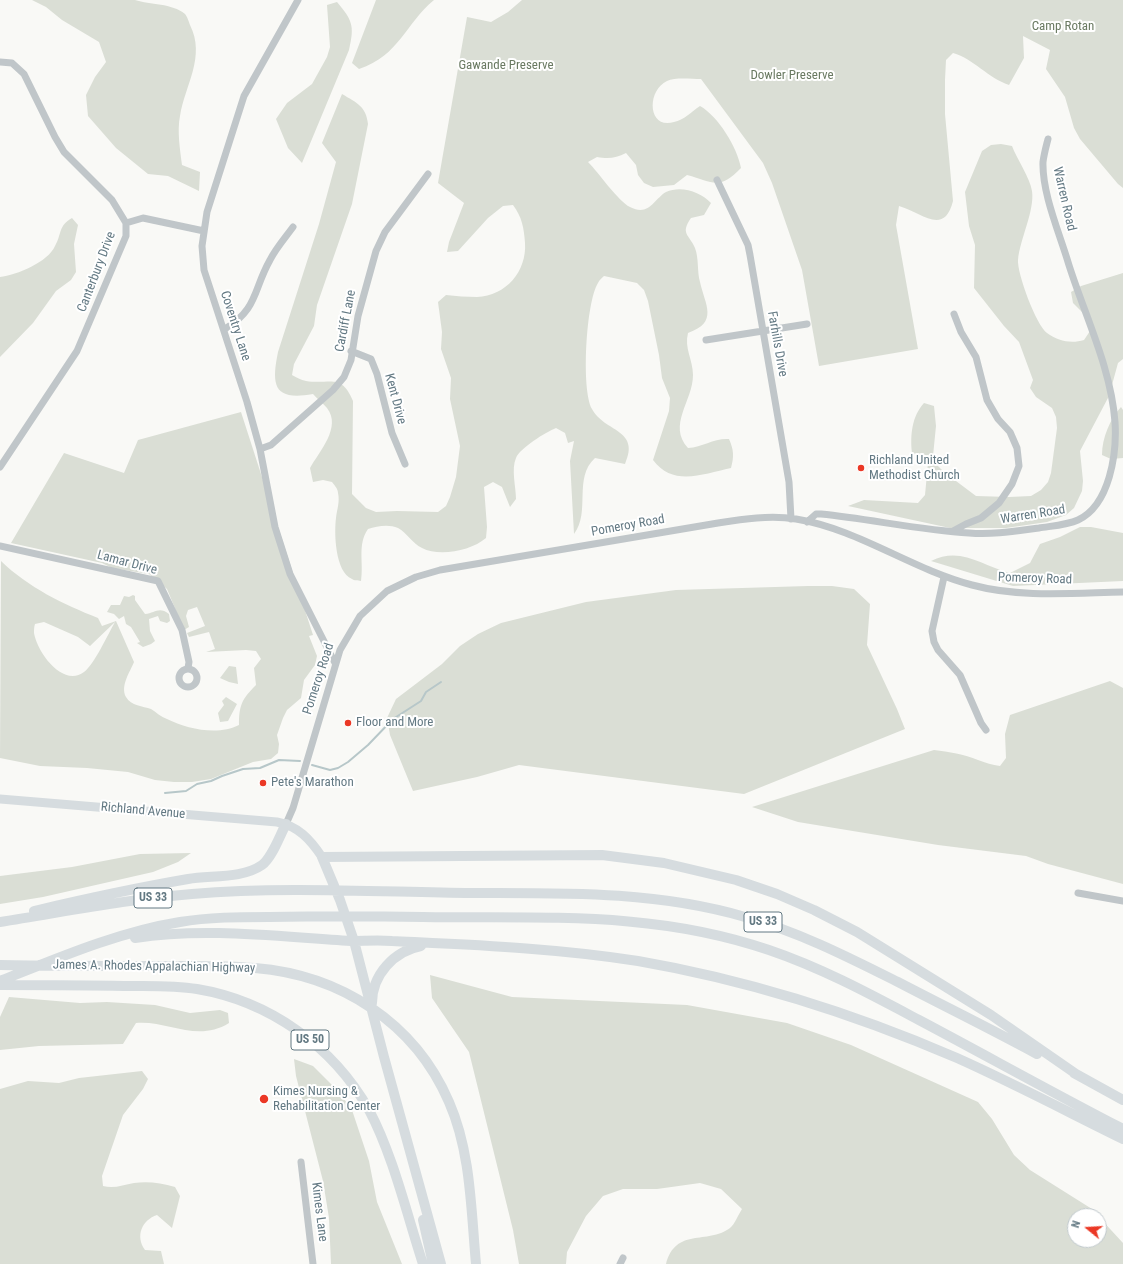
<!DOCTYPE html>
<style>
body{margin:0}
#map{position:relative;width:1123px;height:1264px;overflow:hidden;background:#f9f9f6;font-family:"Roboto Condensed",sans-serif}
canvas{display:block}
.north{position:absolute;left:1067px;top:1208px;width:40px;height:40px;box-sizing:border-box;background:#fff;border:1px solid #c1c9cd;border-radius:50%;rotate:288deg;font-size:11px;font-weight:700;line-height:16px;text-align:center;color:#637983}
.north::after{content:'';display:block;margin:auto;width:14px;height:18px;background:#eb3825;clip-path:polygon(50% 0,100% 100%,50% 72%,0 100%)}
</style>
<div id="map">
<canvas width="1123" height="1264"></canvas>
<div class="north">N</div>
</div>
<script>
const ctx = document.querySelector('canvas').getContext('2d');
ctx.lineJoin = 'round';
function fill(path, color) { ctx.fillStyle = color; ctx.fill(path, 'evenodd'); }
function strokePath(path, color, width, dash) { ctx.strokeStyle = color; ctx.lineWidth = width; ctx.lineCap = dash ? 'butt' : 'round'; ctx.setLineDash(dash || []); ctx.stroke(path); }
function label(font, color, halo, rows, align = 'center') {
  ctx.font = font + ' "Roboto Condensed",sans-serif'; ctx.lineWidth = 4; ctx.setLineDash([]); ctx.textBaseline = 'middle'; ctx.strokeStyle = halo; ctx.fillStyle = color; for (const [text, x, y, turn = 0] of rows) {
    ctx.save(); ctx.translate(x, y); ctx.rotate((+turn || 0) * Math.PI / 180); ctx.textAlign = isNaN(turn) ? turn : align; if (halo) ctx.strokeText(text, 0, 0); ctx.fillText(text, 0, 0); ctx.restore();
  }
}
fill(new Path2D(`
 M32,0h103c15,5 37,3 50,14 2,2 4,8 5,11 16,32 -5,60 -10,91 -3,15 0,33 2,49l18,7 -1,19 -31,-15 -20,-2 -32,-26 -28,-32 -2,-21 9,-18 11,-15 -7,-20 -37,-22 -16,-13z
 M376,0h58c-29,24 -34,55 -75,69l-7,-6z
 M522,0h601v188l-5,-4 -38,-45 -6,-11 -9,-31 -19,-28 4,-19 -27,-14 1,22 -15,27c-21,-7 -35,-26 -56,-32l-7,7 -1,20v34l8,87c-9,36 -32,11 -54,5l-3,19 22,124 -99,17 -17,-96 -30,-87 -9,-20 -62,-84c-10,0 -26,-2 -34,2 -21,10 -19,49 7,41 10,-2 17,-10 26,-16 18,10 37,41 41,62 -22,23 -28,14 -54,7l-13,10 -21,2 -9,-4 -6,-8 -2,-10 -10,-12c-10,5 -17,6 -29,4l-9,5c11,11 30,39 42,45 19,10 24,-8 36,-15 15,-7 35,0 45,11l-7,12 -13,3c-11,16 -2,16 4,30 4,10 2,24 5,34 5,23 19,40 -12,51 -4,15 5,27 5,42 0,26 -26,50 -5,73 15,-1 26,-10 41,-9 5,11 5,18 2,29 -28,6 -58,19 -78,-8l16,-49 1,-13 -8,-20 -3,-23 -11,-54 -4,-11 -7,-7 -33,-7c-2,2 -5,4 -6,7 -12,19 -17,106 -6,126 12,23 49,20 33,55l-30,-6c-22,20 -4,54 -21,76l-4,-73 4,-20 -6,2 -3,-10 -9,-5c-10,4 -36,20 -40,30 -5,11 0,29 0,41l-6,8 -8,-20 -9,-5 -9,5 3,40 -1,11c-15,13 -47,19 -64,10 -10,-5 -15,-15 -24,-20 -9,-4 -21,-2 -30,1 -11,16 -4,33 -7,52 -3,-1 -7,0 -9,-2 -17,-7 -18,-46 -16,-61 1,-9 4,-16 2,-25 0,-4 -3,-7 -6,-11l-9,-2 -10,2 -3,-14c9,-16 32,-41 17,-60 -4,-5 -10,-9 -14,-14 -39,7 -42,-8 -35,-42l41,-128 17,-62 -14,-19 20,-49c15,9 24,12 26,30l-16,80 -35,101 -3,21 -20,38 -2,11c4,2 9,5 14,6 24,4 35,-9 47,20l-1,93 14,14 10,4 21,-1 41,1 8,-6 4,-9 6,-20 4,-31 -10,-47 1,-21 -10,-29 1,-17 -4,-30 8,-7c10,1 21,2 31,2 29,-1 50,-26 48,-54 -1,-15 -3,-26 -12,-38l-10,1 -15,12 -30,33 -11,1 2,-10 15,-39 -26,-20 4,-23 25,-143 24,5 17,-10z
 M337,2c15,18 18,23 12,48l-47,113 -14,-15 -12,-29 11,-16 25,-19 15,-27 3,-10 -3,-42z
 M1001,144l11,2c5,13 18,32 20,45 3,19 -12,48 -14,69 -1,13 18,65 29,73 11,8 24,11 37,7l6,-9 1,-10 -18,-18 -2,-11 10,-6 42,-13v86l-5,4 -9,33 -29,55 3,30 -1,10 -8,17 -8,7 -19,7 -41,6h-56l-102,-22 16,-6 54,3 7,-8 3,-32 -7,-8 -9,-2c-2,-18 0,-37 12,-50l10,3 2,20 -3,30 4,9 7,7 32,24 33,1 22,-1 10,-6 7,-8 3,-9 6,-45 -1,-11 -4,-9 -16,-11 -6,-9 3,-8 -14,-38 -15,-16 -30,-38 1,-43 -6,-19 -4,-34 17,-41 9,-6z
 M72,218l6,7 -4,19 2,28 -5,8 -15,11 -23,32 -33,34v-80c17,-2 48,-15 55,-31 7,-12 3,-20 17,-28z
 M1121,407l2,3v48l-12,1 -9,-4c0,-17 8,-36 19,-48z
 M241,412l72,223 -4,1 8,20 -2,9 -11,15 -3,18 -14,12 -4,8 -6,17 2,9 -1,9 -7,6 -18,3 -42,17 -19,3h-18l-19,-2 -27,-8 -41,-4 -47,-2 -40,-8 1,-197c28,27 62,43 97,57l4,8 14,-5 18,41c-4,10 -14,24 -8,35 5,9 17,9 25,12 5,3 10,8 16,10 20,10 51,17 72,6 0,-20 3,-26 17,-40l-2,-17 7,-9 -5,-8 -10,-1 -40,2 9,-3 -6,-17 -20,5 -2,-4 18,-7 -8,-19 -9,3 -2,6 3,11 -5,3 -17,-41 -18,-15 -37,-6 -10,-5 -91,-20 53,-90 60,20 14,-33zM44,622l34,15 12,9 25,-24c-7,12 -21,43 -31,50 -21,16 -47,-20 -50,-39 0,-3 0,-6 1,-9z
 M1080,527h11l32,6v48l-110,5 -82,-25c30,-15 51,5 79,12l20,-10 10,-19 20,-7z
 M808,586h24l22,3 16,15 -3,41 30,64 8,20 -161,65 -225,-29 -42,12 -64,14 -23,-56 -3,-17 9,-19 46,-35 18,-18 18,-12 23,-11 85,-21 90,-12z
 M133,595l2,1v4l10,14c10,-1 14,-8 24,0l1,7 -3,2 -7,-2 -2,-5 -9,3 1,12 5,10 -4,3 -8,3 -6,-4 3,-1 -9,-15 -5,-3 -2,-8 -5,3 -5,-5 -7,-2 4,-7h9l4,-9 5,1z
 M229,666l7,1 2,17 -9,-2 -9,-4z
 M1110,681l13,7v196l-75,-20 -22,-8 -88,-11 -140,-23 -46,-15 182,-57c15,2 30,4 44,10 8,3 14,5 22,6l6,-8 -1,-24 5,-19z
 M226,697l11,7 -9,17 -8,1 -2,-9 6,-8 -2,-4z
 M191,853l-13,9 -25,10 -110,25 -43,7v-28l72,-9 68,-13z
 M430,975l82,22 175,8 100,18 64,22 127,57 14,17 22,36 16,15 62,39 6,7h-23v24h24v-23l24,26v21h-457c10,-37 41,-19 64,-36 5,-4 8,-13 12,-19l-21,-20 -21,-6 -43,6h-34l-20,7 -17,20 -19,36 -1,12h-47l-6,-34 -44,-178 -37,-54z
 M9,997l71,6 27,-1 48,3 35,8 30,-3 8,3 1,10c-32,20 -62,-3 -93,0l-13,21 -84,2 -39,4v-33z
 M294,1059l19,7 26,26 13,18 17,51 8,41 25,62h-71l-2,-46 -6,-37 -27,-105z
 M142,1071l6,8 -5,10 -20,26 -21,61 1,10c11,3 20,-1 31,-3 14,-2 27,0 41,4l5,9 -8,32 -15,-13c-15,5 -22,21 -12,35l16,1 3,13h-164v-175l28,-8 31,2 20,-5z`), '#daded5');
strokePath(new Path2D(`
 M312,765l18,5 8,-2 10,-6 20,-17 25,-26 28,-18 5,-9 15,-10
 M165,793l21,-2 11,-7 14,-3 11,-5 21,-7 17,-1 19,-8 21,1`), '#b7c7c9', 2);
strokePath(new Path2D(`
 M298,0l-54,96 -37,116 -5,34 2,24 43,132 13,47 15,78 15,47 45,89
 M0,62l12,1 12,11 31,63 9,15 48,48 14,23v13l-49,115 -77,116
 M717,180l31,65 2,10 39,227 2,37
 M126,223l17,-5 61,13
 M225,329c33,-20 28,-39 45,-69 6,-12 15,-22 23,-33
 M706,340l101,-16
 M351,351l20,8 6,15 15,59 13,31
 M260,449l11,-4 62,-55 11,-13 7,-17 7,-44 18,-65 9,-19 43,-58
 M807,522l9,-8h5c49,5 99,16 148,19 24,2 47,-2 70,-5 12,-2 28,-3 39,-8 32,-15 39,-67 37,-98 -4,-55 -31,-108 -47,-160 -9,-30 -26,-69 -25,-100 1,-8 3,-15 5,-23
 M953,531l13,-7 15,-6 18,-15 13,-19 7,-18 -2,-18 -7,-16 -12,-13 -11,-19 -11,-43 -15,-25 -7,-18
 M0,546l158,35 24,49 7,32 -1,6
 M944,577l-12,54 2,11 4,8 22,25 21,48 5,7
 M179 678a9 9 0 1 1 18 0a9 9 0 1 1-18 0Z
 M286,824l7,-16 47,-158 20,-34 27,-25 29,-14 24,-7 278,-47c25,-4 52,-8 78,-4 62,10 115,50 176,66 48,13 101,8 151,7
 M1078,893l45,8
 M301,1162l12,102
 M620,1264l3,-6`), '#c0c6c9', 7);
strokePath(new Path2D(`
 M0,799l277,23c21,4 33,17 45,35`), '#d6dcdf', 9);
strokePath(new Path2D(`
 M34,911c51,-12 102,-23 154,-32 23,-4 54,0 74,-14 10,-7 18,-30 24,-41
 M0,922c64,-10 128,-23 192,-28 93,-8 187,-2 280,-1 92,0 184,-2 273,24 54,15 103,40 153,65 46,24 93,47 139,72
 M135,938c71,-11 145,-1 216,3 13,0 27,-1 41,0 82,4 164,7 246,20 110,19 217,53 319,97 56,25 111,54 166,81
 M0,965c53,1 105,1 158,1 32,0 65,-1 97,2 86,7 160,55 194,134 22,50 22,108 27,162
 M0,981c58,-23 118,-49 180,-59 29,-5 59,-5 89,-5 51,-1 102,-1 154,0 120,2 229,-7 346,33 53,18 101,44 150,70 68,36 136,74 204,109
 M0,985c41,0 83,0 124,1 24,0 49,-1 73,3 72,12 136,57 172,121 24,45 38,105 54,154
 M372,1003c0,-28 22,-52 49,-57
 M1074,1073l49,27
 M423,1220l10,44
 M441,1264l-57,-207 -30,-116 -14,-41 -18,-43 280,-2 62,8 72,17 41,14 37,16 43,22 134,83 88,61`), '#d6dcdf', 10);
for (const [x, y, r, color] of [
 [861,468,4,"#eb3825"],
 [348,723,4,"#eb3825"],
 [263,783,4,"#eb3825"],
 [264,1099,5,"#eb3825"]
]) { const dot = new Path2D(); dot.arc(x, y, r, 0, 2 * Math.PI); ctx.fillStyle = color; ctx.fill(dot); strokePath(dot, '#fff', 1.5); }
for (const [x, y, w] of [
 [153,898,38],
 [763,922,38],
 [310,1040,38]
]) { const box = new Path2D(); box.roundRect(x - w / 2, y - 10, w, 20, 3); ctx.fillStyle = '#fff'; ctx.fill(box); strokePath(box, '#637983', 1); }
label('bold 12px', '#637983', null, [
 ["US 33",153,898],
 ["US 33",763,922],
 ["US 50",310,1040]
]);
label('13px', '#6a7a62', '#fff', [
 ["Camp Rotan",1063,27],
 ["Gawande Preserve",506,66],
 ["Dowler Preserve",792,76]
]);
label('13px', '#637983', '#fff', [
 ["Warren Road",1064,199,77],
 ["Canterbury Drive",97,272,-69],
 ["Cardiff Lane",346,321,-79],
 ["Coventry Lane",235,326,72],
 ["Farhills Drive",777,344,80],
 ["Kent Drive",395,399,75],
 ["Warren Road",1033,515,-9],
 ["Pomeroy Road",628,526,-10],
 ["Lamar Drive",127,563,15],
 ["Pomeroy Road",1035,579,2],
 ["Pomeroy Road",319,679,-72],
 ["Richland Avenue",143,811,5],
 ["James A. Rhodes Appalachian Highway",154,967,1],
 ["Kimes Lane",319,1212,83]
]);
label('13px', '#637983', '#fff', [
 ["Richland United",869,461],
 ["Methodist Church",869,476],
 ["Floor and More",356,723],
 ["Pete's Marathon",271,783],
 ["Kimes Nursing &",273,1092],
 ["Rehabilitation Center",273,1107]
], 'left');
</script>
